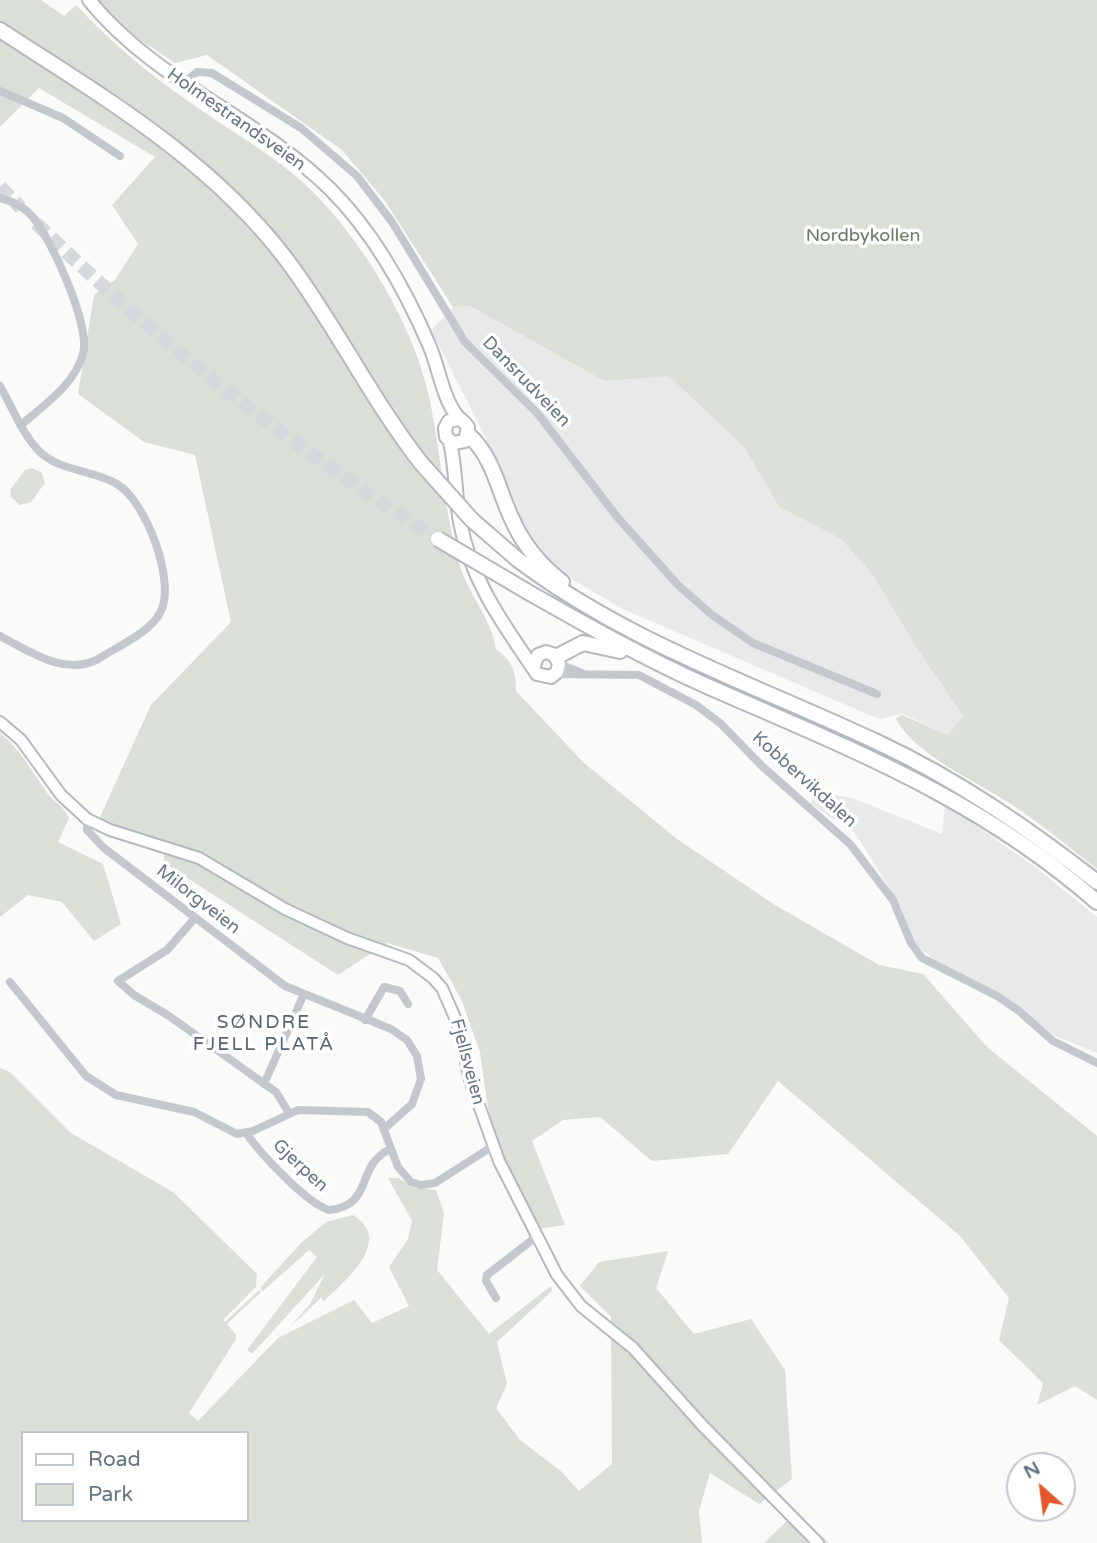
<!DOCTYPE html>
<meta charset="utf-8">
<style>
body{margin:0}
#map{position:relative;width:1097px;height:1543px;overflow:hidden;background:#fafaf8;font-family:"Varela Round",sans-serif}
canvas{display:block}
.legend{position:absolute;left:21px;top:1431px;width:228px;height:91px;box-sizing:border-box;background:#fff;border:2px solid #c1c8cd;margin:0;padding:9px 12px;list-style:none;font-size:21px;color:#657683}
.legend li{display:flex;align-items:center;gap:14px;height:35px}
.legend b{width:35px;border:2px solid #c1c8cd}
.north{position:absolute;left:1006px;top:1452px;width:70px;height:70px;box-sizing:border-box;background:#fff;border:2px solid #c1c8cd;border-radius:50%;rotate:332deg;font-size:19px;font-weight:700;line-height:28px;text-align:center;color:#657683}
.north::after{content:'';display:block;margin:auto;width:24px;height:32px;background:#e4572e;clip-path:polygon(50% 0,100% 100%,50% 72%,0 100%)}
</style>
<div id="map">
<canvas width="1097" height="1543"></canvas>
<ul class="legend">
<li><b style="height:9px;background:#fff"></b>Road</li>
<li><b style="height:19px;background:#dadfd7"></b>Park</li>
</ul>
<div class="north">N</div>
</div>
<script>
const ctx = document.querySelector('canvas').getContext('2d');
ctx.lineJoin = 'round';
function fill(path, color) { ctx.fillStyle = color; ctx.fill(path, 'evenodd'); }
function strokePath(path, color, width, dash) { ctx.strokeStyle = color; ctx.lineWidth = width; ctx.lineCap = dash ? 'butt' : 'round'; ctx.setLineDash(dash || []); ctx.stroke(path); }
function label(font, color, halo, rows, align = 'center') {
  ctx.font = font + ' "Varela Round",sans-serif'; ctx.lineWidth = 7; ctx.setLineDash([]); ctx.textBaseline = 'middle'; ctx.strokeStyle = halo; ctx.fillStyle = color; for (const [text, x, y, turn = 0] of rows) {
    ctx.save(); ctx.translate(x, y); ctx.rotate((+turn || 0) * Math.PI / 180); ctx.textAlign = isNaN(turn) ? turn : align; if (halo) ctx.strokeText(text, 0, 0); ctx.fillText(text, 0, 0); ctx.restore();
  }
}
fill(new Path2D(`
 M470,306l134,75 65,-6 75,72 35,60 62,32 31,35 46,76 45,66 -15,19 -45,-21 -24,5 -254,-109 -57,-33 -28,-25 -21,-30 -36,-90 -52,-102 22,-23z
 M813,791l39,7 90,36 3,-30 89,62 63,51v136l-44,-18 -28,-23 -83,-46 -18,-14 -10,-10 -15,-39 -44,-70 -44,-29z`), '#e8e9e9');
fill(new Path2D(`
 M0,0h41l23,16 12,-11c38,41 79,74 125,105 37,26 79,49 111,81 53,53 103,137 118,210 11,54 14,109 29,162 9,31 32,55 37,86 16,12 20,21 20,42l68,72 93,76 98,66 104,60 44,9 64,73 110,89v264l-22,-14 -38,19 6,-22 -44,-43 10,-42 -49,-62 -182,-155 -50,73 -76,7 -52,-44 -37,3 -31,21 33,84 -28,4 -38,-82 -11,-38 -8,-57 -19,-53 -23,-41 -51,-15 -49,32 -174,-112v-22l-65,-22 52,-114 80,-83 -36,-167 -51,-13 -66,-48 16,-99 21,-15 23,-36 -26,-39 43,-48 -116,-69 -39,39z
 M94,0h1003v869c-28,-22 -56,-45 -86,-65 -34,-22 -97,-50 -115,-85l6,-4 46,20 15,-19 -45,-66 -46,-76 -31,-35 -62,-32 -35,-60 -75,-71 -65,5 -134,-75 -17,1 -68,-106 -43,-51 -135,-95 -32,8 -56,-37z
 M32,468l10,5 3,10 -14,19 -11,3 -9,-8 -1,-7 15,-20z
 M0,733c21,17 32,39 48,61 7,9 17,13 21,24l-11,24 45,22 18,60 -27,17 -32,-39 -34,-7 -28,22z
 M0,1068l10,4 61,61 102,59 84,82 -1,13 -33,33 2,2 34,-32 2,2 -34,32 9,11v4l-47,74 9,8 80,-83 76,-38 18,23 37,-17 -20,-39 19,-28 4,-18 -24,-43h10l17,10 21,2 8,23 -7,57 52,64 62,-48 1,5 -55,51 10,42 -11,24 24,32 42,32 17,19 33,-27 -1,-147 -31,-31 19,-24 69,-11 -12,37 38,46 57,-15 34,51 7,109 -33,25 -49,-31 -11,38 3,32h-702zM23,1433h224v87h-224z
 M353,1215c42,25 -9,67 -30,87l-1,-5 -33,31 21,-24 15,-30 -73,80 -5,-4 70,-93 -8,-7 -46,41 -3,-3 41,-45 25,-21z
 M795,1513l34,30h-65z`), '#dadfd7');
strokePath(new Path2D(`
 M0,187l21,21
 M36,223c122,119 257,225 402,316`), '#d5d9db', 14, [14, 7]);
const secondary = new Path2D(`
 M0,722l21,18 40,55 26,24 23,11 89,28 86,51 62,29 62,22 24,18 9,10 14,32 14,60 29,81 58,114 24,31 52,42 69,77 116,118`);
const primary = new Path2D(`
 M89,0c66,82 169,117 242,190 43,43 75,101 99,157 9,22 13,51 27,69 4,4 8,6 11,11l-3,14 -12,2 -7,-6 -1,-9 4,-7 10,-2
 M450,442c6,26 5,53 10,80 11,60 45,104 77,152l14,3 6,-5 2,-8 -4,-9 -9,-3 -8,3 -4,10`);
const highway = new Path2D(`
 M0,30c103,67 210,129 286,229 49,65 85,140 135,204
 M469,435c25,24 28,52 42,82 11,26 29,48 51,65
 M517,559c109,83 239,126 362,184 79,37 150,86 218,139
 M528,592c58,33 118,67 179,94 143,63 270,111 390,216
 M556,657l27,-14 37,8`);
strokePath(secondary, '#b3babf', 14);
strokePath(primary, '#b5babe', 16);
strokePath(highway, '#b4b9bd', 18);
strokePath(new Path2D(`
 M184,83l13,-11 15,1 89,55 56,48 35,46 73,120 73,72 80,104 60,67 34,30 41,28 124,51
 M0,91l63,27 57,38
 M0,198c12,3 23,8 32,18 19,22 59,110 51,138 -8,30 -39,51 -62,71
 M0,386c12,21 22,47 38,64 21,22 54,19 79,34 29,17 60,99 43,129 -11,20 -42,33 -60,45 -33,20 -71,-7 -100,-22
 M559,664l23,9
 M555,674l84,1 57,30 24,18 43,44 87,77 43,56 18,43 11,15 75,38 22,15 34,30 44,22
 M87,819v11l17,18 181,138 106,43 16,11 10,16 4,23 -9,25 -28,25
 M195,918l-28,32 -49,31 16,14 35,21 107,76 13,21
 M10,982l76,94 30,19 78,17 43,22 16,-3 45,-21 70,2 13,10 17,45 13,15 10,3 14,-2 58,-37
 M365,1020l19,-33 16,4 8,13
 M264,1084l39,-88
 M246,1133c14,20 60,70 83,77 46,-5 25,-43 61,-61
 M496,1298l-10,-17 1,-6 49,-38`), '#c3c8cc', 8);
strokePath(secondary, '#fff', 10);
strokePath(primary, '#fff', 12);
strokePath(highway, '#fff', 14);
const highwayBridge = new Path2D(`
 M421,463l51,57 45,39
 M438,539l90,53`);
strokePath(highwayBridge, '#b4b9bd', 18, []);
strokePath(highwayBridge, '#fff', 14);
label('18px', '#657683', '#fff', [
 ["Holmestrandsveien",236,120,35],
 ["Dansrudveien",526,382,46],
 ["Kobbervikdalen",804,780,42],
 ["Milorgveien",198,900,38],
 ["Fjellsveien",467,1062,75],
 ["Gjerpen",300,1166,43]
]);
label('18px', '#687a64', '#fff', [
 ["Nordbykollen",863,236]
]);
ctx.letterSpacing = '2px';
label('19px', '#57646e', '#fff', [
 ["SØNDRE",264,1023],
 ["FJELL PLATÅ",264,1045]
]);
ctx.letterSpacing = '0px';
</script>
